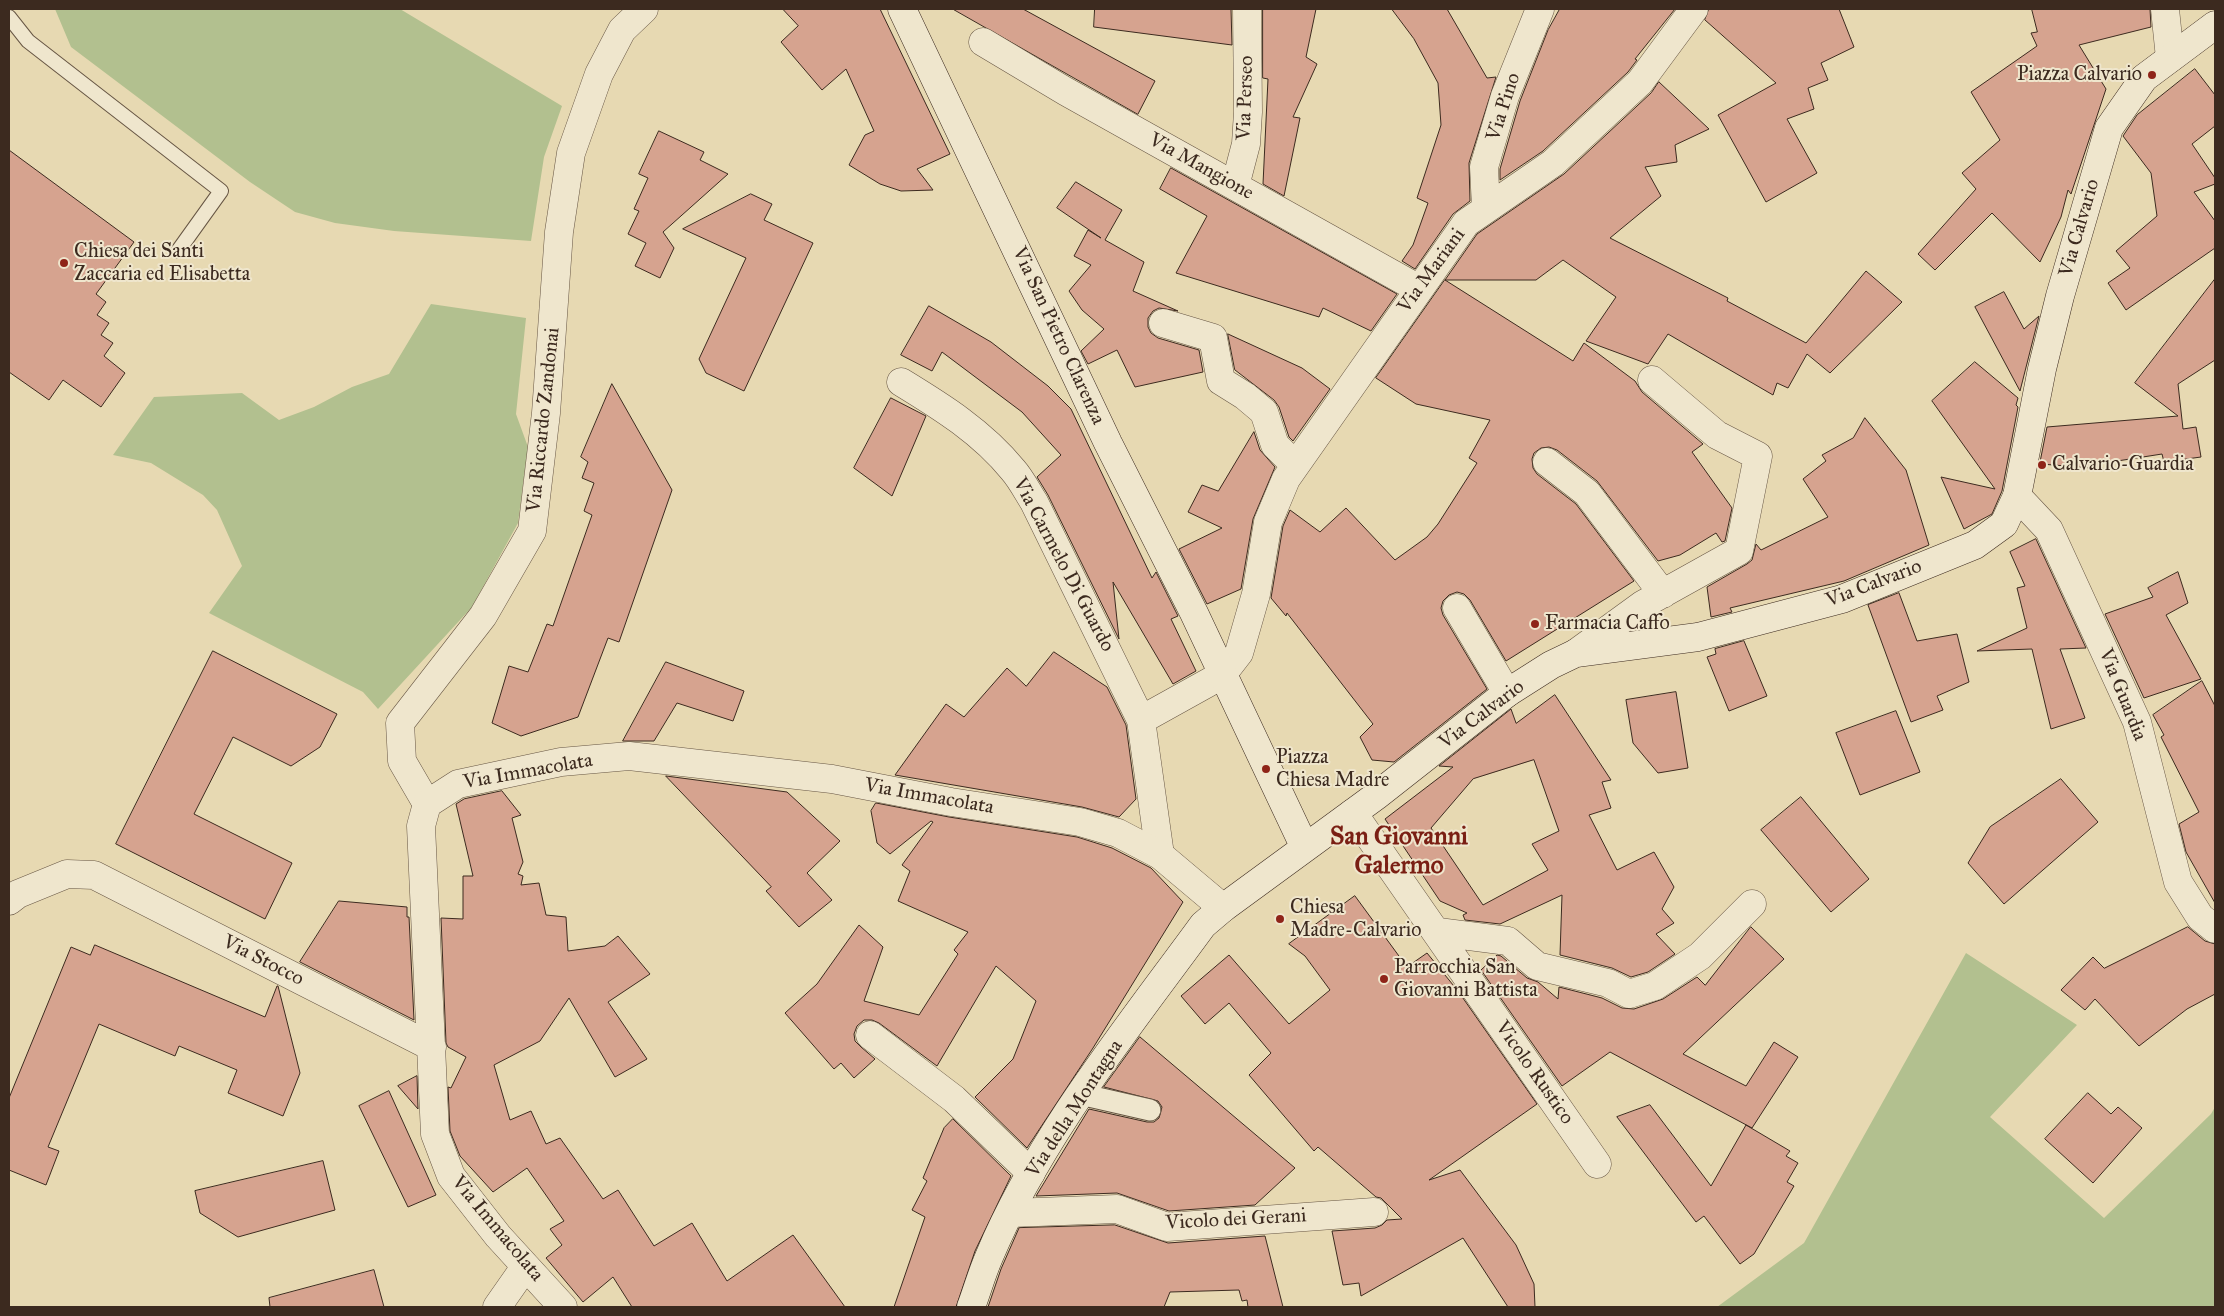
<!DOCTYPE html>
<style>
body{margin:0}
#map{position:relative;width:2224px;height:1316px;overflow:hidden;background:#e7d9b2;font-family:"IM FELL Great Primer",serif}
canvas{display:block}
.frame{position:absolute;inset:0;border:10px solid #3c2a1f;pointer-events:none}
</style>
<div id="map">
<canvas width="2224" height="1316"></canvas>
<div class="frame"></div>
</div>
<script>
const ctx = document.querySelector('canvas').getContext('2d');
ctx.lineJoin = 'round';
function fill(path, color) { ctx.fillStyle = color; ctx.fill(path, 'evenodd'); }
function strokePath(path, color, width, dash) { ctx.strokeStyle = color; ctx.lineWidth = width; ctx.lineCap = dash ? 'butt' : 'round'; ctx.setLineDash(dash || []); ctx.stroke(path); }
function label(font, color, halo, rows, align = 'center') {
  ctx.font = font + ' "IM FELL Great Primer",serif'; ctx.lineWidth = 4; ctx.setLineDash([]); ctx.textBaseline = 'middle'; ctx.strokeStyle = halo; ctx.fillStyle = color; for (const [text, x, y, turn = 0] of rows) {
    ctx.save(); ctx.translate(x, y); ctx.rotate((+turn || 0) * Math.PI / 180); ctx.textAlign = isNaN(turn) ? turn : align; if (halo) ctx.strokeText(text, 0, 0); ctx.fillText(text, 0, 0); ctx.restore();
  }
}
fill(new Path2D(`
 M55,9h345l162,97 -18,51 -13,84 -137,-10 -59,-8 -40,-11 -45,-30 -179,-135z
 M431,304l95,14 -10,96 12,33 -10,76 -46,84 -94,102 -15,-17 -154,-79 33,-47 -25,-56 -14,-15 -52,-32 -38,-8 41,-58 88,-4 37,27 35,-13 38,-20 37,-13z
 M1966,953l111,72 -87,92 114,101 107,-104 4,-7v200h-498l87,-64z`), '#b2c08f');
const building = new Path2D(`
 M783,9h97l70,145 -33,15 16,21 -32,1 -21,-7 -31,-19 16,-30 9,-4 -28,-62 -24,21 -41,-48 17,-16z
 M953,9h70l132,72 -17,33z
 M1095,9h136l1,36 -138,-18z
 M1263,9h53l-10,48 11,7 -24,53 7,1 -16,78 -21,-12 5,-105 -5,-1z
 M1392,9h55l40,69 9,-1 -27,86 1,38 -17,13 -38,55 -13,-8 11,-16 15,-42 -11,-5 24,-73 -3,-42 -24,-44z
 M1560,9h115l-40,50 2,1 -9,12 -85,79 -43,29v-11l20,-68 28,-71z
 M1709,9h130l15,38 -33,16 7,17 -20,8 6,21 -27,10 30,54 -51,29 -48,-87 58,-32 -71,-63z
 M2032,9h118l1,18 -72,18 27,44 -35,105 -3,-4 -7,27 -21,45 -48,-49 -57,57 -17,-16 58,-65 -14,-16 38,-33 -29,-48 66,-46 -6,-13 6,-1z
 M2195,69l20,26v31l-23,18 23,34v6l-21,8 21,29v27l-89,62 -18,-27 22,-15 -14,-17 41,-35 -6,-43 -28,-37 14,-21z
 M1659,82l50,47 -34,16 2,17 -32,5 16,29 -51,42 118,60 -1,3 79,42 60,-72 36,31 -72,71 -23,-19 -19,34 -11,-5 -4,12 -105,-61 -20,30 -62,-23 30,-44 -53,-37 -27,20h-91l32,-46 87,-60 87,-81z
 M659,131l45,21 -4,8 28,14 -65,58 11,16 -14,30 -25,-12 11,-23 -18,-9 11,-23 -5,-2 14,-31 -9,-4z
 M9,150l125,92 -38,52 10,8 -9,13 12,8 -8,12 12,8 -9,13 21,17 -24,34 -38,-27 -14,20 -40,-28z
 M1171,168l226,126 -26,37 -48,-23 -4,9 -143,-44 31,-57 -47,-27z
 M1076,182l46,28 -17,30 39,22 -11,29 45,20 -19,-3 -6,3 -5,7v9l3,6 7,5 41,12 4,22 -68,15 -18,-37 -29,14 -7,-13 23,-22 -22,-19 -13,-19 22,-26 -17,-9 14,-26 13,8 -44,-30z
 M751,194l21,10 -8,16 49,23 -69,148 -38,-18 -7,-14 47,-101 -63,-29z
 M2215,279v81l-37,24 5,45 13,-2 5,30 -37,5 -2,-8 -64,10 6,5 -63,-5 -1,-2 7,-35 131,-11 -43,-33z
 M1445,280l128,81 11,-18 51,38 7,11 61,52 -11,8 40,56 -7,33 -3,1 -6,-9 -36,22 -22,6 -61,-80 -40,-31 -8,-3 -8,1 -7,5 -2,6 1,9 4,6 39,30 58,77 -128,80 -36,-61 -6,-6 -7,-2 -8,3 -6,6 -2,7 2,7 44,74 -93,73 -22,-2 -12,-23 13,-13 -86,-111 -1,3 -15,-18 12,-72 7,-16 30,22 26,-24 49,52 32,-23 11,-13 39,-61 -8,-5 21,-38 -74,-16 -40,-26z
 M2004,292l20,37 15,-13 -19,75 -45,-84z
 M929,306l62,36 57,44 23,23 81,169 4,-6 22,44 -7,3 25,52 -23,13 -60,-102 6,57 -71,-144 -11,-18 24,-22 -39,-43 -80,-60 -10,19 -31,-16z
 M1228,334l74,34 28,21 -37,52 -4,-4 -10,-30 -5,-7 -39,-30z
 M1975,362l43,36 -2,7 2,2 -16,84 -10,23 -28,15 -23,-52 54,12 -63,-88z
 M612,384l60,106 -53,152 -11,-4 -30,79 -57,19 -29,-13 17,-57 19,6 19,-48 6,2 39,-111 -8,-4 10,-28 -12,-5 6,-16 -7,-5z
 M891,398l35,18 -34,80 -38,-28z
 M1865,418l41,52 23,75 -85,36 -114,27 2,4 -21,5 -4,-30 40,-23 5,-4 4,-16 5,6 67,-33 -25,-38 23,-18 -4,-6 31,-17z
 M1254,432l6,18 15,17 -22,52 -12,70 -34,15 -28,-55 43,-21 -34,-16 14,-27 16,6z
 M2036,539l50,109 -26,1 25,69 -34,11 -19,-80 -55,2 50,-23 -10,-40 8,-2 -15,-34z
 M2178,572l10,31 -22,12 35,64 -57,19 -39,-84 48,-17 -5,-9z
 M1899,593l18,48 40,-7 12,48 -32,14 6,14 -32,12 -43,-117z
 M1744,641l23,55 -38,15 -22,-54 9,-3 -1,-5z
 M213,651l124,63 -17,33 -29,19 -58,-29 -39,77 98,49 -27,56 -149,-75z
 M1054,652l53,35 19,38 10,74 -17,18 -37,-10 -187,-32 51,-71 18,13 43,-49 19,18z
 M666,662l78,29 -11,30 -56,-18 -23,38h-31z
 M2202,681l13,25v197l-29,-51 -7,-28 20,-12 -38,-75 3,-2 -11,-20z
 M1676,692l12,76 -30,5 -25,-30 -7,-43z
 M1555,695l56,85 -9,2 9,26 -22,7 28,55 37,-18 20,35 -12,22 12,14 -18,11 19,20 -27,18 -17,5 -19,-9 -52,-13 2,-60 -62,29 -35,-4 -2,-5 4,-2 -27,-12 -55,-82 68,-52 -14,-1 72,-57 5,14zM1534,760l25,71 -27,13 16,26 -65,35 -52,-77 42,-49z
 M1896,711l24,61 -60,23 -24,-62z
 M666,776l121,16 53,49 -33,32 25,27 -33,27 -33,-36 5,-4z
 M2061,779l37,43 -94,82 -36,-41 22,-36z
 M502,791l19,24 -9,3 11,44 -5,12 5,2 -2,9 18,-2 7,32 20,2 2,34 37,-5 13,-10 32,38 -42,28 39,57 -32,18 -46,-79 -29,43 -46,24 16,55 21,-9 15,33 14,-6 43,61 15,-9 36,56 38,-23 35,58 66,-46 52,72h-213l-19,-30 -30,25 -37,-44 16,-13 -12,-16 14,-8 -37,-53 -34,24 -33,-36 -10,-25 -2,-44 3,1 15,-31 -18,-10 -2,-4 -5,-125 22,1v-43h10l-17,-72 8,-5z
 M1801,797l68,82 -38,33 -70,-82z
 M876,803l73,14 128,20 35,11 39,20 32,34 -90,146 -66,100 -52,-51 38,-38 23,-58 -40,-35 -59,100 -58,-43 -7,-3h-8l-7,6 -3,8 1,7 6,6 14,12 -21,19 -13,-15 -7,6 -49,-56 32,-29 42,-59 24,22 -19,54 55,14 39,-61 -4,-4 14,-18 -70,-31 12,-30 -8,-6 31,-43 -2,-1 -41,33 -13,-11 -6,-32z
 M1355,896l52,71 20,-14 31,38 79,113 -108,76 31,-10 56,75 18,39 1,23h-27l-45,-69 -102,58 -2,-13 -16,2 -11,-54 43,-3 7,-3 5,-5 15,-1 -21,-21 -5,-1 -58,-50 -4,4 -65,-76 22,-22 -42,-50 -24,21 -24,-28 48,-41 60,69 41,-34 -25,-34 -16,-12z
 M339,901l68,6v10h2l5,103 -114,-58z
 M1751,927l33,32 -101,95 63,32 28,-44 24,15 -46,71 -142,-76 -48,34 -81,-116 16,-15 4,1 26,22 11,4 20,17 1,-12 43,11 20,10 12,1 29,-10 34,-22 8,8z
 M2188,927l17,14 10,3v50l-28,15 -48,37 -44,-47 -10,11 -24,-20 32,-33 11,11z
 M95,945l170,72 12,-31h1l22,87 -17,43 -55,-23 9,-23 -58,-24 -4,10 -76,-32 -51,123 11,4 -13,34 -37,-15v-72l62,-151 19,8z
 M1140,1037l155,131 -40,37 -86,6 -52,-18 -81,3 53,-87 58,13h7l5,-4 3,-11 -4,-6 -54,-14z
 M417,1076l1,33 -20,-23z
 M389,1091l47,104 -28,12 -49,-101z
 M2088,1093l23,21 7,-7 24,21 -49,55 -48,-44z
 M1650,1105l61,81 35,-61 44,26 -4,5 12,7 -11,19 7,4 -40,68 -14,10 -36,-48 -8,6 -79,-105z
 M953,1119l58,57 -36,75 -19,56h-62l31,-90 -13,-7 15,-29 -4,-3 21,-50z
 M323,1161l12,49 -97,27 -38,-24 -5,-22z
 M1115,1225l53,18 97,-7 18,71h-35l-1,-7 -5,1 -3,-11 -69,2 -6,15h-176l13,-38 18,-41z
 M374,1270l10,37h-114l-1,-9z`);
fill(building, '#d6a38f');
strokePath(building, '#3c2a1f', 1);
const service = new Path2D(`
 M9,17l19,24 193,150 -43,60`);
const pedestrian = new Path2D(`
 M1080,1094l70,16`);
const minor = new Path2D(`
 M2165,9l5,49
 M983,42l82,49 354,198
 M1235,186l11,-42 2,-32 -1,-103
 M1486,208l-2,-41 21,-71 35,-87
 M1163,323l50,15 8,43 24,15 19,16 11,33 20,20
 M901,382c41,25 81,50 112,88 8,9 14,21 21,32l107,218 19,135
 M1547,462l40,31 76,101
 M2017,496l32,34 88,192 41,160 22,35 15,12
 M1457,608l50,85
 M1576,653l66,-48 97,-54 19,-95 -41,-21 -65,-55
 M1141,720l81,-45 17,-22 17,-59 12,-72 18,-43 180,-256 87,-60 87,-81 54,-73
 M427,804l-25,-43 -2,-38 83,-107 49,-85 14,-118 13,-181 12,-79 28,-79 23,-44 22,-21
 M1353,813l244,351
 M1438,932l70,9 29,25 71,17 21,11 26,-8 45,-30 52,-52
 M870,1035l84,64 77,74
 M1011,1213l106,-4 50,18 207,-15
 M497,1307l28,-40`);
const tertiary = new Path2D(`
 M9,901l9,-7 49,-20 27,1 338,172
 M563,1307l-65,-71 -47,-60 -16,-42 -14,-308 6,-22 31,-20 103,-22 68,-6 203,23 119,23 129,20 38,11 42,22 63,53`);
const secondary = new Path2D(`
 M902,9l206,434 86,170 111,235
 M971,1307c6,-16 11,-34 18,-50 50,-120 138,-228 214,-332l20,-17 153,-112 131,-103 44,-28 25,-12 122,-16 144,-38 133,-54 29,-21 13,-28 25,-127 18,-73 49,-168 35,-50 71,-53`);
strokePath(service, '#675644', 16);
strokePath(pedestrian, '#675644', 23);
strokePath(minor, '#675644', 29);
strokePath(tertiary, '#675644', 29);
strokePath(secondary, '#3c2a1f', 29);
strokePath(service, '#efe6cd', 14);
strokePath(pedestrian, '#efe6cd', 21);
strokePath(minor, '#efe6cd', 28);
strokePath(tertiary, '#efe6cd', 28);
strokePath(secondary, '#efe6cd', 28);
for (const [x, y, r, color] of [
 [2152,75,5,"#8f2418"],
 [64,263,5,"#8f2418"],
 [2042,465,5,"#8f2418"],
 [1535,624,5,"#8f2418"],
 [1266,769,5,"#8f2418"],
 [1280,919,5,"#8f2418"],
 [1384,979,5,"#8f2418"]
]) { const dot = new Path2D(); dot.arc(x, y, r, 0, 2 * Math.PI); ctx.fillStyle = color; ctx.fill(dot); strokePath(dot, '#efe6cd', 2); }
label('20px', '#3c2a1f', '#efe6cd', [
 ["Piazza Calvario",2142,75,"right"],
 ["Chiesa dei Santi",74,252],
 ["Zaccaria ed Elisabetta",74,275],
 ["Calvario-Guardia",2052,465],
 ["Farmacia Caffo",1545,624],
 ["Piazza",1276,758],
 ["Chiesa Madre",1276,781],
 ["Chiesa",1290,908],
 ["Madre-Calvario",1290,931],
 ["Parrocchia San",1394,968],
 ["Giovanni Battista",1394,991]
], 'left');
label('20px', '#3c2a1f', '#efe6cd', [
 ["Via Perseo",1246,98,-88],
 ["Via Pino",1504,107,-72],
 ["Via Mangione",1201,167,29],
 ["Via Calvario",2080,228,-74],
 ["Via Mariani",1432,271,-54],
 ["Via San Pietro Clarenza",1058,336,65],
 ["Via Riccardo Zandonai",544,420,-84],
 ["Via Carmelo Di Guardo",1063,565,62],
 ["Via Calvario",1874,584,-21],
 ["Via Guardia",2122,695,68],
 ["Via Calvario",1482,715,-37],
 ["Via Immacolata",528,772,-10],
 ["Via Immacolata",929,797,10],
 ["Via Stocco",263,961,27],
 ["Vicolo Rustico",1534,1073,55],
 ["Via della Montagna",1075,1109,-57],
 ["Vicolo dei Gerani",1236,1220,-3],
 ["Via Immacolata",497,1229,50]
]);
label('bold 25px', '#7a1f14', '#efe6cd', [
 ["San Giovanni",1399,838],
 ["Galermo",1399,867]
]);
</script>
